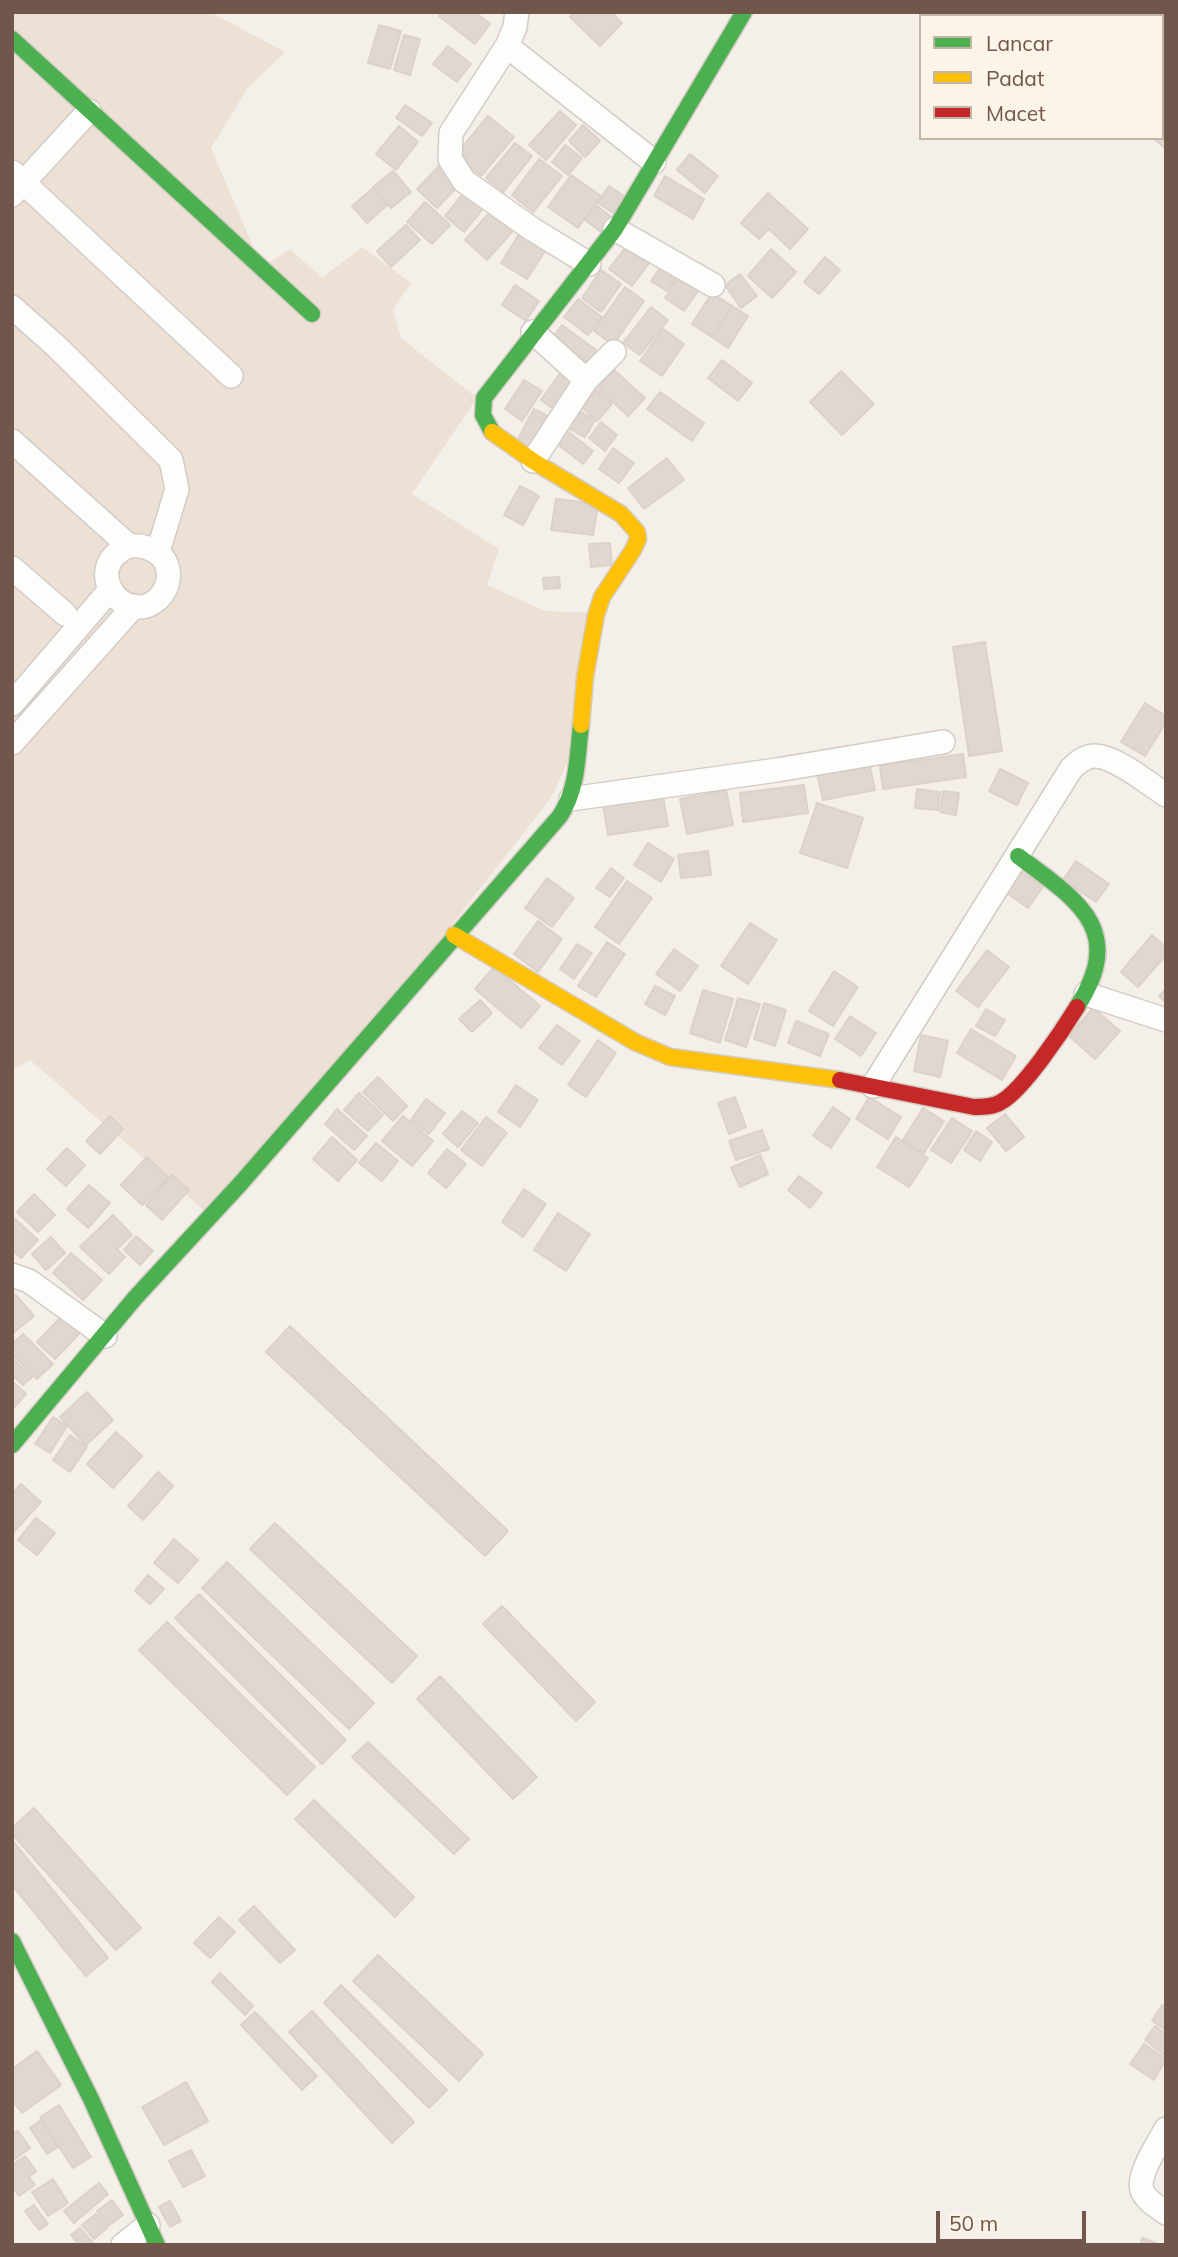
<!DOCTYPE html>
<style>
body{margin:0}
#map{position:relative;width:1178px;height:2257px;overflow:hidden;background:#f4efe8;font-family:Mulish,sans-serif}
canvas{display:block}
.frame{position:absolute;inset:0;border:14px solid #70564b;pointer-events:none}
.legend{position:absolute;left:919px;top:14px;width:245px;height:126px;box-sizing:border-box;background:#fdf4e8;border:2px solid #c5b5a9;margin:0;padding:9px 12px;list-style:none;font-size:21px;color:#70564b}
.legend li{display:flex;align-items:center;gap:14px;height:35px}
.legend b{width:35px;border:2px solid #c5b5a9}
.scale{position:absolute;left:936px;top:2211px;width:150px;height:32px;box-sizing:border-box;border:4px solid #70564b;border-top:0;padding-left:9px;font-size:21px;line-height:24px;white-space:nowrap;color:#70564b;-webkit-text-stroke:5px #fdf4e8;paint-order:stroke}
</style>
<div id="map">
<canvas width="1178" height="2257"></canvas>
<div class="frame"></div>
<ul class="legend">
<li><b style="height:9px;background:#4caf50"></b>Lancar</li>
<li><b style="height:9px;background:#ffc107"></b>Padat</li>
<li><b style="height:9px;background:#c62828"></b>Macet</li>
</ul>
<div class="scale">50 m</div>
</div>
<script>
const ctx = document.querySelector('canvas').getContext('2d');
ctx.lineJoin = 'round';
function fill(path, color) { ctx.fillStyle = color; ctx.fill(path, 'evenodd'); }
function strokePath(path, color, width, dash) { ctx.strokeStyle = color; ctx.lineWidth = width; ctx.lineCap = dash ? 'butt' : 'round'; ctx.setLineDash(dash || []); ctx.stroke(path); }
fill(new Path2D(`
 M12,12h198l75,40 -38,37 -36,59 51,119 28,-18 32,29 40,-31 49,36 -18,26 8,29 76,60 -65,96 87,55 -12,36 58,26 48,2 -26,150 -16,35 -173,221 -172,193 -176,-152 -18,10z`), '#ede1d6');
const building = new Path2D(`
 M441,12h34l15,12 -15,20 -36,-28z
 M575,12h36l11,11 -22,23 -30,-29z
 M379,25l22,6 -11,38 -22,-6z
 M404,35l16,4 -10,36 -16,-5z
 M448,46l23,18 -14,18 -24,-18z
 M405,105l27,18 -10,13 -26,-18z
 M560,111l16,14 -30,35 -17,-15z
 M1166,114v35l-13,-11h9v-19z
 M488,116l26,21 -33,39 -25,-21z
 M583,125l17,16 -15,16 -16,-16z
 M399,126l19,16 -22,28 -20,-16z
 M515,143l17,13 -29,36 -17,-14z
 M565,145l17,13 -14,17 -16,-13z
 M690,154l28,22 -13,17 -28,-23z
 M539,159l23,17 -29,36 -21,-17z
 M439,166l20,19 -22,23 -20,-19z
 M393,171l18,21 -20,16 -18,-21z
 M571,175l30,21 -23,32 -30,-21z
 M665,176l39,23 -11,20 -39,-23z
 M609,186l21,14 -11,17 -21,-14z
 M373,188l14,17 -20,18 -15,-17z
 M467,189l19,16 -22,27 -19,-16z
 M768,193l40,36 -18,20 -21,-20 -10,10 -18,-16z
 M425,202l25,23 -18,19 -25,-22z
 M596,205l19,15 -11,14 -19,-14z
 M490,212l22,20 -25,28 -22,-20z
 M406,225l14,15 -29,27 -14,-16z
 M519,234l26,17 -18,28 -26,-16z
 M628,244l23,17 -19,25 -23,-17z
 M771,249l25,23 -24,26 -24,-22z
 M825,257l15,13 -21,24 -15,-12z
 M664,262l16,11 -13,18 -16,-10z
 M601,270l20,14 -20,28 -19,-14z
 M681,274l20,13 -17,24 -19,-13z
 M740,274l17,22 -16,12 -16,-23z
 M515,285l24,16 -13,20 -24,-16z
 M625,287l19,14 -31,44 -19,-14z
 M712,293l20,13 -20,31 -20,-13z
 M578,299l24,18 -14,18 -24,-18z
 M732,306l16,10 -20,32 -16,-11z
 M651,307l17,13 -28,35 -17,-12z
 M562,325l38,28 -14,19 -38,-28z
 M663,329l21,15 -22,32 -22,-15z
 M722,360l30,23 -14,18 -30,-23z
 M614,370l31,28 -17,18 -30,-28z
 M841,371l33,33 -32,31 -32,-33z
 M561,372l18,13 -20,28 -18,-13z
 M524,380l18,11 -20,30 -17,-12z
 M590,384l22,20 -15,17 -22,-20z
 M660,392l44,31 -12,18 -45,-32z
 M534,409l21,11 -18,34 -21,-11z
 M578,410l17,10 -10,17 -17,-9z
 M601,422l16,13 -12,16 -16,-13z
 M566,430l27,21 -10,13 -27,-21z
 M613,448l21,15 -15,20 -20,-14z
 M667,458l17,22 -40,29 -16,-21z
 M520,486l19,10 -16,29 -19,-10z
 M556,499l42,5 -5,31 -42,-5z
 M610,543l2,22 -21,2 -2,-23z
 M559,577l1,11 -16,1 -1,-11z
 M985,642l17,109 -33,5 -16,-109z
 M1145,703l21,13v6l-21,34 -24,-14z
 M963,754l3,23 -83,12 -3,-23z
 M869,763l6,27 -52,10 -6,-27z
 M1000,769l28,14 -11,22 -28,-14z
 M804,785l4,28 -65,9 -3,-29z
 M917,789l23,3 -2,18 -23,-2z
 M726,790l7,35 -46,9 -7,-35z
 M943,791l16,2 -3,22 -16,-3z
 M663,796l5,30 -60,9 -5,-30z
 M817,803l46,15 -16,50 -47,-15z
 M648,843l26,16 -13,23 -27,-17z
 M708,851l3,24 -30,3 -3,-23z
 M1076,861l33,23 -13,18 -33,-22z
 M611,868l13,10 -14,19 -14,-9z
 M1018,870l25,17 -15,21 -24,-17z
 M547,878l27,20 -22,29 -27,-19z
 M627,881l25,17 -33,46 -24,-17z
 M538,921l24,18 -24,33 -24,-18z
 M750,923l27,17 -29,44 -27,-18z
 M1152,935l14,12v8l-28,32 -17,-15z
 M607,942l18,12 -29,43 -18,-11z
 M577,944l15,9 -18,26 -14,-10z
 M674,949l24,17 -18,25 -24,-17z
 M987,950l22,17 -31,40 -22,-16z
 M494,967l46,39 -19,22 -46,-39z
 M834,971l24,16 -25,39 -24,-15z
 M655,986l20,10 -10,19 -20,-11z
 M1166,989v14l-7,-7z
 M703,990l30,9 -13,44 -30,-10z
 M738,998l22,6 -14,43 -21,-7z
 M480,1000l12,13 -20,19 -13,-13z
 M764,1003l22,7 -11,36 -21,-7z
 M1093,1008l27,23 -25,28 -26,-23z
 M986,1009l19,11 -10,16 -19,-10z
 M850,1016l26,17 -15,23 -26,-17z
 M796,1021l33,13 -9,22 -32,-13z
 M557,1025l23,16 -18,24 -23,-17z
 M971,1029l45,27 -14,24 -45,-27z
 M921,1035l27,6 -8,36 -26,-6z
 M598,1040l18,13 -30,44 -18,-12z
 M378,1077l29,29 -14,15 -30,-29z
 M516,1085l22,15 -18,27 -22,-15z
 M359,1093l24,22 -15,16 -24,-21z
 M735,1097l11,30 -17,7 -11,-31z
 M869,1097l32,20 -13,22 -32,-20z
 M426,1099l19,14 -16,21 -18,-14z
 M833,1107l17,12 -19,29 -18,-12z
 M923,1108l21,13 -20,32 -21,-13z
 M337,1109l30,27 -13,14 -29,-26z
 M462,1111l16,12 -20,24 -15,-13z
 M1005,1114l19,23 -18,14 -19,-23z
 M110,1116l13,13 -23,25 -14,-13z
 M403,1116l30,25 -21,25 -30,-25z
 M486,1117l21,16 -25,33 -21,-16z
 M952,1118l20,13 -21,32 -20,-13z
 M762,1130l7,19 -33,11 -7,-19z
 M976,1131l16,11 -12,19 -16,-11z
 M332,1137l25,23 -19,21 -25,-22z
 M896,1137l32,21 -19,29 -32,-20z
 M376,1143l22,18 -16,20 -23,-18z
 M67,1148l18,17 -19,21 -19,-17z
 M447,1149l19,15 -20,24 -18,-15z
 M760,1155l8,19 -28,13 -9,-19z
 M147,1157l21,20 -26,28 -21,-20z
 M172,1175l17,15 -27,30 -16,-15z
 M799,1176l23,17 -12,15 -22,-18z
 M89,1185l21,18 -22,25 -21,-19z
 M524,1189l22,15 -23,33 -21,-15z
 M34,1194l21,21 -17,17 -21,-20z
 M558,1213l32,21 -24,37 -32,-21z
 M113,1215l19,20 -15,14 8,8 -16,17 -29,-27z
 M15,1219l23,21 -17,18 -9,-8v-28z
 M136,1236l17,15 -13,14 -16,-15z
 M51,1237l14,16 -19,17 -14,-16z
 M71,1253l31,27 -19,20 -30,-27z
 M15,1294l19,22 -22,18v-38z
 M62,1316l18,17 -25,26 -18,-17z
 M290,1326l218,205 -23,25 -219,-204z
 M23,1334l30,30 -16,15 -25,-25v-10z
 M12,1358l20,19 -9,8 -11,-10z
 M12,1381l14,13 -14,16z
 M87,1392l26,28 -27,25 -26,-28z
 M53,1417l14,9 -17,27 -15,-9z
 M116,1432l26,24 -29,32 -26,-24z
 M70,1435l17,12 -17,25 -17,-12z
 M158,1472l15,14 -30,34 -15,-14z
 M21,1484l20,18 -29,32v-40z
 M36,1518l19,15 -18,22 -19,-15z
 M275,1523l142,133 -25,27 -142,-134z
 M174,1539l24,21 -20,23 -24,-20z
 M227,1562l147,141 -25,26 -147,-141z
 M148,1575l16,14 -14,15 -15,-13z
 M199,1594l147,146 -24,24 -147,-146z
 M502,1606l93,96 -19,19 -93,-97z
 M167,1622l148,145 -28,28 -148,-145z
 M440,1676l97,101 -24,22 -96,-100z
 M368,1742l101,97 -15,15 -102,-97z
 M314,1800l100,97 -19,20 -100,-98z
 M34,1808l107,120 -25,22 -104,-116v-6z
 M12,1840l96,118 -22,18 -74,-91z
 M254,1906l41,44 -15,13 -41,-43z
 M219,1917l16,15 -25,26 -16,-15z
 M378,1955l105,99 -24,27 -106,-100z
 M220,1973l33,33 -8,9 -33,-33z
 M341,1985l106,105 -18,18 -105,-105z
 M1162,2005l4,2v23l-14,-9z
 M312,2011l102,111 -22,21 -103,-111z
 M255,2012l62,64 -15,14 -61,-65z
 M1155,2026l11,8v22l-21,-16z
 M1144,2044l22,15 -12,21 -24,-16z
 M37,2051l24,34 -39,28 -10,-13v-31z
 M186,2082l22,39 -44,24 -22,-38z
 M59,2105l32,52 -18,11 -33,-51z
 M41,2120l17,27 -11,7 -17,-26z
 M18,2131l12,17 -18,13v-27z
 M191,2150l14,26 -22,11 -14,-26z
 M25,2156l11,15 -7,6 6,8 -16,11 -7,-10v-21z
 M53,2179l15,24 -20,13 -16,-24z
 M99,2183l9,11 -34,29 -10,-12z
 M112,2200l11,15 -15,11 -11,-15z
 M170,2201l11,20 -11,6 -11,-20z
 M34,2205l14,19 -9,6 -14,-19z
 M96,2214l11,14 -13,11 -12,-14z
 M80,2228l13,15 -3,2h-11l-8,-10z
 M1142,2238l19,7h-21z`);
fill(building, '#e0d7d0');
strokePath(building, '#dcd2cb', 2);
const street = new Path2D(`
 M517,12l-2,15 -8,19 -56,87 -1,26 14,22 68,48 57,35
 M1113,12l4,4
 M1152,16l3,-4
 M507,46l147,116
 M1162,80l4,3
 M12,172l219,204
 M12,195l77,-84
 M615,229l98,56
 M12,307l44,39 115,114 6,29 -19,63
 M533,332l53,48
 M12,441l117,105c21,-2 43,10 39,34 -1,7 -5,14 -10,19 -34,30 -79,-32 -29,-53
 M533,461l53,-81 28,-28
 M12,568l53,46
 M12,704l98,-114
 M12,743l122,-137
 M571,799l206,-29 166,-28
 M1086,994l80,26
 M873,1086l198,-317c7,-7 14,-13 24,-13 20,0 54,28 71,39
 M12,1275l17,6 76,55
 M1166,2129c-7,13 -29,46 -24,61 3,10 16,17 24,23
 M123,2245l25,-20`);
const fast = new Path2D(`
 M12,39l300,275
 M492,432l-9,-17 1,-17 131,-169 129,-217
 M1018,856c59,44 109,73 59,151
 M12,1445l123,-147 106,-115 319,-367c18,-28 17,-58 21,-91
 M12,1941l79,158 66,146`);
const slow = new Path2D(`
 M492,432l41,29 88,53 16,18 1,7 -5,11 -31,47 -6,18 -11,62 -4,48
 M454,935l181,107 35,15 170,23`);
const jam = new Path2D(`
 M840,1080l134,27c9,0 19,0 27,-5 22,-12 62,-72 76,-95`);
strokePath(street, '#d3ccc6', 26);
strokePath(fast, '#d3ccc5', 19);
strokePath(slow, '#d3ccc5', 19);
strokePath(jam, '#d3ccc5', 19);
strokePath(street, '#fdfdfc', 23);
strokePath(fast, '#4caf50', 16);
strokePath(slow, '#ffc107', 16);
strokePath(jam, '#c62828', 16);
</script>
